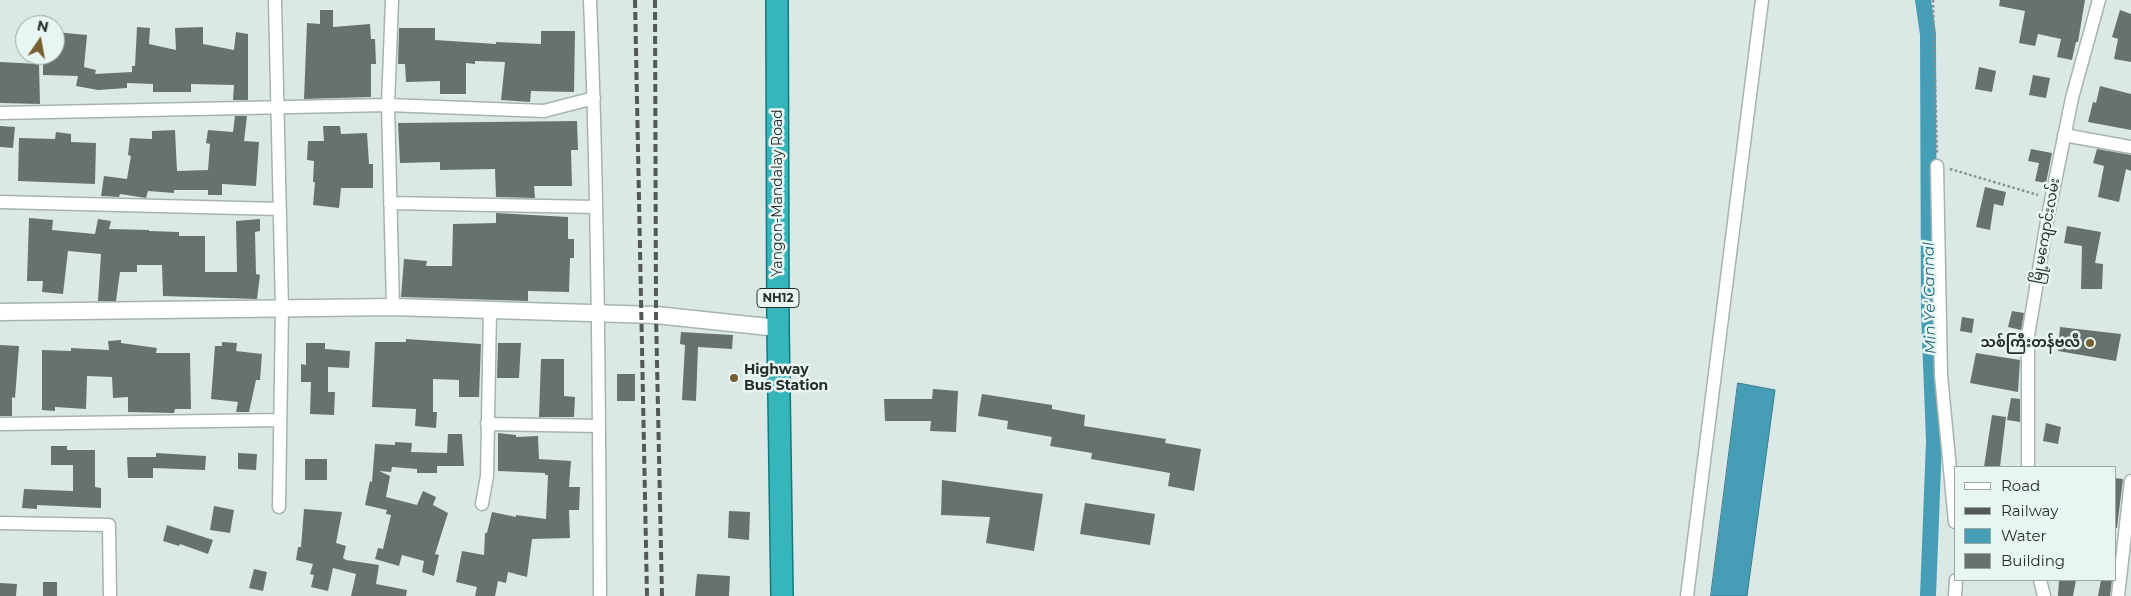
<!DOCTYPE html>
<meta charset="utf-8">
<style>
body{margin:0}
#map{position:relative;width:2131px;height:596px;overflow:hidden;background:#dbe9e6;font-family:Montserrat,sans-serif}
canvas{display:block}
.legend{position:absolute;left:1954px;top:466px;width:162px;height:115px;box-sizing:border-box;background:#e8f6f3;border:1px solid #9ba6a3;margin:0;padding:6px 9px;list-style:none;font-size:15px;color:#282d2c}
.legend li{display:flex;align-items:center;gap:10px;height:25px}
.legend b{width:25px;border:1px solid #9ba6a3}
.north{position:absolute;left:15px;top:15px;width:50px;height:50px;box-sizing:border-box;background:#e8f6f3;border:1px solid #9ba6a3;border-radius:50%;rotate:12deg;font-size:14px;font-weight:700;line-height:20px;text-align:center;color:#282d2c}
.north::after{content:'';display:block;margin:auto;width:18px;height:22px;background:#775e2f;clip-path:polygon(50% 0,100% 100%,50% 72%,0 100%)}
</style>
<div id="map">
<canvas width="2131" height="596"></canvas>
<ul class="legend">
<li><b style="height:6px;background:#fff"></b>Road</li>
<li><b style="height:6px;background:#525957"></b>Railway</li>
<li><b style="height:14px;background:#469db6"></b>Water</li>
<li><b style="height:14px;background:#68726c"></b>Building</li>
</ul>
<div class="north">N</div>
</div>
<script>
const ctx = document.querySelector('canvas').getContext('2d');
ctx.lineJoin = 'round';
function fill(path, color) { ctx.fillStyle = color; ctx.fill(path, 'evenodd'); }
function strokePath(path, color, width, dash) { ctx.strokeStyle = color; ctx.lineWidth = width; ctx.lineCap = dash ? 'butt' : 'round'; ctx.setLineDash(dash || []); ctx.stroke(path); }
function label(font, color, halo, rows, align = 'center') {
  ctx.font = font + ' Montserrat,"Noto Sans Myanmar",sans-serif'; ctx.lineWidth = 5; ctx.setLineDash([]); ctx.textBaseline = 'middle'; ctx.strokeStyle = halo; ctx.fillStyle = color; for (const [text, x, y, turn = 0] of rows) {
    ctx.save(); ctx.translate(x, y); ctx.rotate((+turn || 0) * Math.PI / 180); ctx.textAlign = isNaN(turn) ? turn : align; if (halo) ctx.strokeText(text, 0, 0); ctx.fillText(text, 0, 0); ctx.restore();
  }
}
const water = new Path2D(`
 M1738,383l37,7 -28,206h-36z`);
fill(water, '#469db6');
strokePath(water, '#3d7b8d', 1);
strokePath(new Path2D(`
 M1923,0l5,34 1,278 5,129 -6,155`), '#469db6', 16);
fill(new Path2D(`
 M2000,0h85l-7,42h-2l-4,18 -15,-3 4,-18 -23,-5 -3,12 -16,-3 6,-32 -26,-5z
 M320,10h13v17l37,-3 1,15h4l1,25h-5v33l-67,2 3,-76 13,1z
 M2120,10l11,4v48l-17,-3 4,-20 -6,-2z
 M137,27l13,1 -1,16 27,6 -1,-22 28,-1v17l31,6 2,-18 12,2v66h-15l1,-15 -43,-1v8h-38v-8l-26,-1v5l-29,2 -22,-4 2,-10 -35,-1v-20h12v-23l32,3 -3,32 12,3 -1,4 37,-2v-6h3z
 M399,28h36v12l61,4v-2l45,2v-13h34l-1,61 -43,-1 -1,11 -29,-2 4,-38 -30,-1v3l-9,-1v31h-26v-13l-34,1 -1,-18h-7z
 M0,62l39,2 1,40 -40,-1z
 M1979,67l17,4 -4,21 -17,-3z
 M2033,75l17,3 -4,20 -17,-3z
 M2100,86l31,8v36l-43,-8 5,-20 3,1z
 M235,116h12l-3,25 15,1 -3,44 -34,-2v11h-14v-5h-34v3l-26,-2 -2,7 -26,-4 -1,3 -18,-1 3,-20 23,3 4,-23 -3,-1 2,-17 22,1v-8l23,-1 2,41 31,-1 2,-26 -4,-1 2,-13 25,2z
 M577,121l1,29h-7l1,36h-38l1,12 -39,-1 -1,-28 -55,1v-8l-40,1 -2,-40z
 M0,126l15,1 -2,21 -13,-1z
 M323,126h17l1,8 26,-1 2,31h4v24h-32l-2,20 -26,-3 2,-23h-2l1,-21 -7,-1 1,-19h16z
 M56,132l15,2v8l25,1 -1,41 -77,-3 1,-43 36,1z
 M2031,149l21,4 -6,30 -11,-2 4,-18 -11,-2z
 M2097,149l34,6v16l-5,-2 -7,33 -21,-5 6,-31 -11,-3z
 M1985,187l21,5 -3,14 -9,-2 -4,26 -14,-3z
 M496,213l72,4v22h6v19h-4l-1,34 -41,-1v10l-127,-4 3,-38 23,2 -1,5h26l1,-42 43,-1z
 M29,218l24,2 -1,10 43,4 3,-15 13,2 -2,8 40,1v1l30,1v4h26v36h32l-1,-51 24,-2v12l-5,1 1,42 4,1 -3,24 -94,-3 -1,-31h-25v7h-17l-4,29h-18l3,-47 -33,-3 -5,43 -21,-2 1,-11h-16z
 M2067,226l34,6 -6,31 8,1 -1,25h-21l1,-43 -18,-3z
 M2012,311l12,2 -3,17 -13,-3z
 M1962,317l12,2 -2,14 -12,-2z
 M2060,327l61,7 -5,27 -58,-10z
 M681,332l52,3 -1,14 -34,-2 -2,54 -14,-1 3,-55 -5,-1z
 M406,339l75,5 -2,53h-20v-17l-26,-1v33h4l-1,16 -21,-2 1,-17 -44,-2 3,-65h31z
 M121,340v3l36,5 -1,5h34l1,56h-16l-1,4 -46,-1v-15l-15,1 -1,-21 -25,-1 -1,33 -31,-2v4l-13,-1v-60l29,1v-3l38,2 -1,-9z
 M222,342l15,1 -1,8 26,3 -2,26h-4l-7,32h-13l2,-10 -27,-3 4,-53h7z
 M306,343h19v6l25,2 -1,17 -21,-1v25h7l-1,23 -24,-1 1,-32h-10v-18l5,1z
 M498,343h23l-2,35h-22z
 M0,345l19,1 -4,52 -3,-1v19h-12z
 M1976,353l44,7 -2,32 -48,-9z
 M541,359h23v37l11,1 -1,20h-35z
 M617,374h18v27h-18z
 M933,389l25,2 -2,41 -26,-1 1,-10h-46l-1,-22h48z
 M982,394l70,11v4l33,6 -1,11 82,13 -1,4 36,6 -7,42 -26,-5 2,-13 -79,-14 1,-6 -42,-7 2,-9 -45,-8 1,-8 -30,-5z
 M2011,398l9,1v23l-13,-2z
 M1992,415l14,2 -6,50h-16z
 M2046,423l15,4 -3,17 -15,-3z
 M498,433l18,2v2l22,-1 1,23 32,2 -2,26h11l-1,23h-10l1,28 -38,1 -5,38 -19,-5 -2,11 -8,-2 -3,15h-20l2,-9 -21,-5 6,-31 22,4 1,-22h2l5,-21 24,5v-2l30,4 2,-44h-3v-2l-47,-2z
 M448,434h14l2,32h-27v7h-20v-4l-25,-2 -1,5 -12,-1 11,5 -4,21 31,8 6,-14 13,6 -3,8 15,8 -13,41 4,1 -5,21 -12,-4 2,-11 -22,-6 -3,11 -24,-7 3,-11 5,1 8,-34 -5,-1 1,-4 -22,-5 5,-24 2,1 3,-38 20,1v-3l17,1 -1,9 36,1z
 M51,446h16v4h28v37l6,1v20l-64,-3v4l-15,-1 2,-19 49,2v-26h-22z
 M156,453l50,3 -1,14 -52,-2v10h-25l-1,-21h29z
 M238,453l19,1 -1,16 -18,-1z
 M305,459h22v21h-22z
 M2115,478l8,1 -6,49h-2z
 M942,480l101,14 -9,57 -48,-8 4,-26 -49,-2z
 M1085,503l70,11 -5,31 -70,-11z
 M214,506l20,4 -4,23 -20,-3z
 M304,509l38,3 -6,31 10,3 -3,12 3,2 33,5 -3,19 31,6 -1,6h-55l5,-22 -23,-6 -5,23 -17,-4 3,-12 -4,-1 3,-10 -17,-4 2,-13h3z
 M729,511l21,1 -1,28 -21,-2z
 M167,525l46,15 -5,14 -28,-10 -1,2 -16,-5z
 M254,569l13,3 -4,19 -14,-3z
 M697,574l33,2 -1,20h-34z
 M2059,580h17l-3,16h-15z
 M2101,580h11l-2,16h-12z
 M43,582h14v14h-14z
 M0,583l17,1 -1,12h-16z`), '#68726c');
const minor = new Path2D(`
 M275,0l7,308 -3,199
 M392,0l-4,105 5,202
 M590,0c8,198 9,397 10,596
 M0,113l388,-8 156,6 50,-13
 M2064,135l67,12
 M1937,166l4,209 14,147
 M0,202l280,7
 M390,203l205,4
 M0,424l280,-4
 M487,424l112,2
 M2028,467v-131l19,-115 25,-123 27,-98
 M482,504l5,-28 3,-166
 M0,523l109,2 1,71
 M2040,580l4,16
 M1687,596l75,-596
 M1955,596l1,-16
 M2118,596l13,-115`);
const tertiary = new Path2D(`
 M0,312l393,-5 263,8 122,13`);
const trunk = new Path2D(`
 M777,0l1,328 4,268`);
strokePath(minor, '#a6b3b0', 15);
strokePath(tertiary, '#a6b3b0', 19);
strokePath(trunk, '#107a7d', 24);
strokePath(new Path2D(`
 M1933,0l4,153
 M1950,169l88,26`), '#86908e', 2.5, [2.5, 2.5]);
strokePath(minor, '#fff', 12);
strokePath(tertiary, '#fff', 16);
strokePath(trunk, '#36b6ba', 21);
strokePath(new Path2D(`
 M635,0l12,596
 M655,0l1,315 6,281`), '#525957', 4, [8, 4]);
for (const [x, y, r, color] of [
 [2090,343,5,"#775e2f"],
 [734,378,5,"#775e2f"]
]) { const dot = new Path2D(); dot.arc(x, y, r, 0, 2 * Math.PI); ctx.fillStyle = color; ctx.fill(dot); strokePath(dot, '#e8f6f3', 2); }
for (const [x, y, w] of [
 [778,298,42]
]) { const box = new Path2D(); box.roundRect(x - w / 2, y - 9.5, w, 19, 4); ctx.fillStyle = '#e8f6f3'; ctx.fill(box); strokePath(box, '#282d2c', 1); }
label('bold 12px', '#282d2c', null, [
 ["NH12",778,298]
]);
label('14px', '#282d2c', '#e8f6f3', [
 ["Yangon-Mandalay Road",778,193,-90],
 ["မြို့မကျောင်းလမ်း",2046,231,-80]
]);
label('bold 14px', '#282d2c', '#e8f6f3', [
 ["သစ်ကြီးတန်ဗလီ",2080,343],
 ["Highway",744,370,"left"],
 ["Bus Station",744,386,"left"]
], 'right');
label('italic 15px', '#1c6173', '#e8f6f3', [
 ["Min Ye' Cannal",1930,298,-91]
]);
</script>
